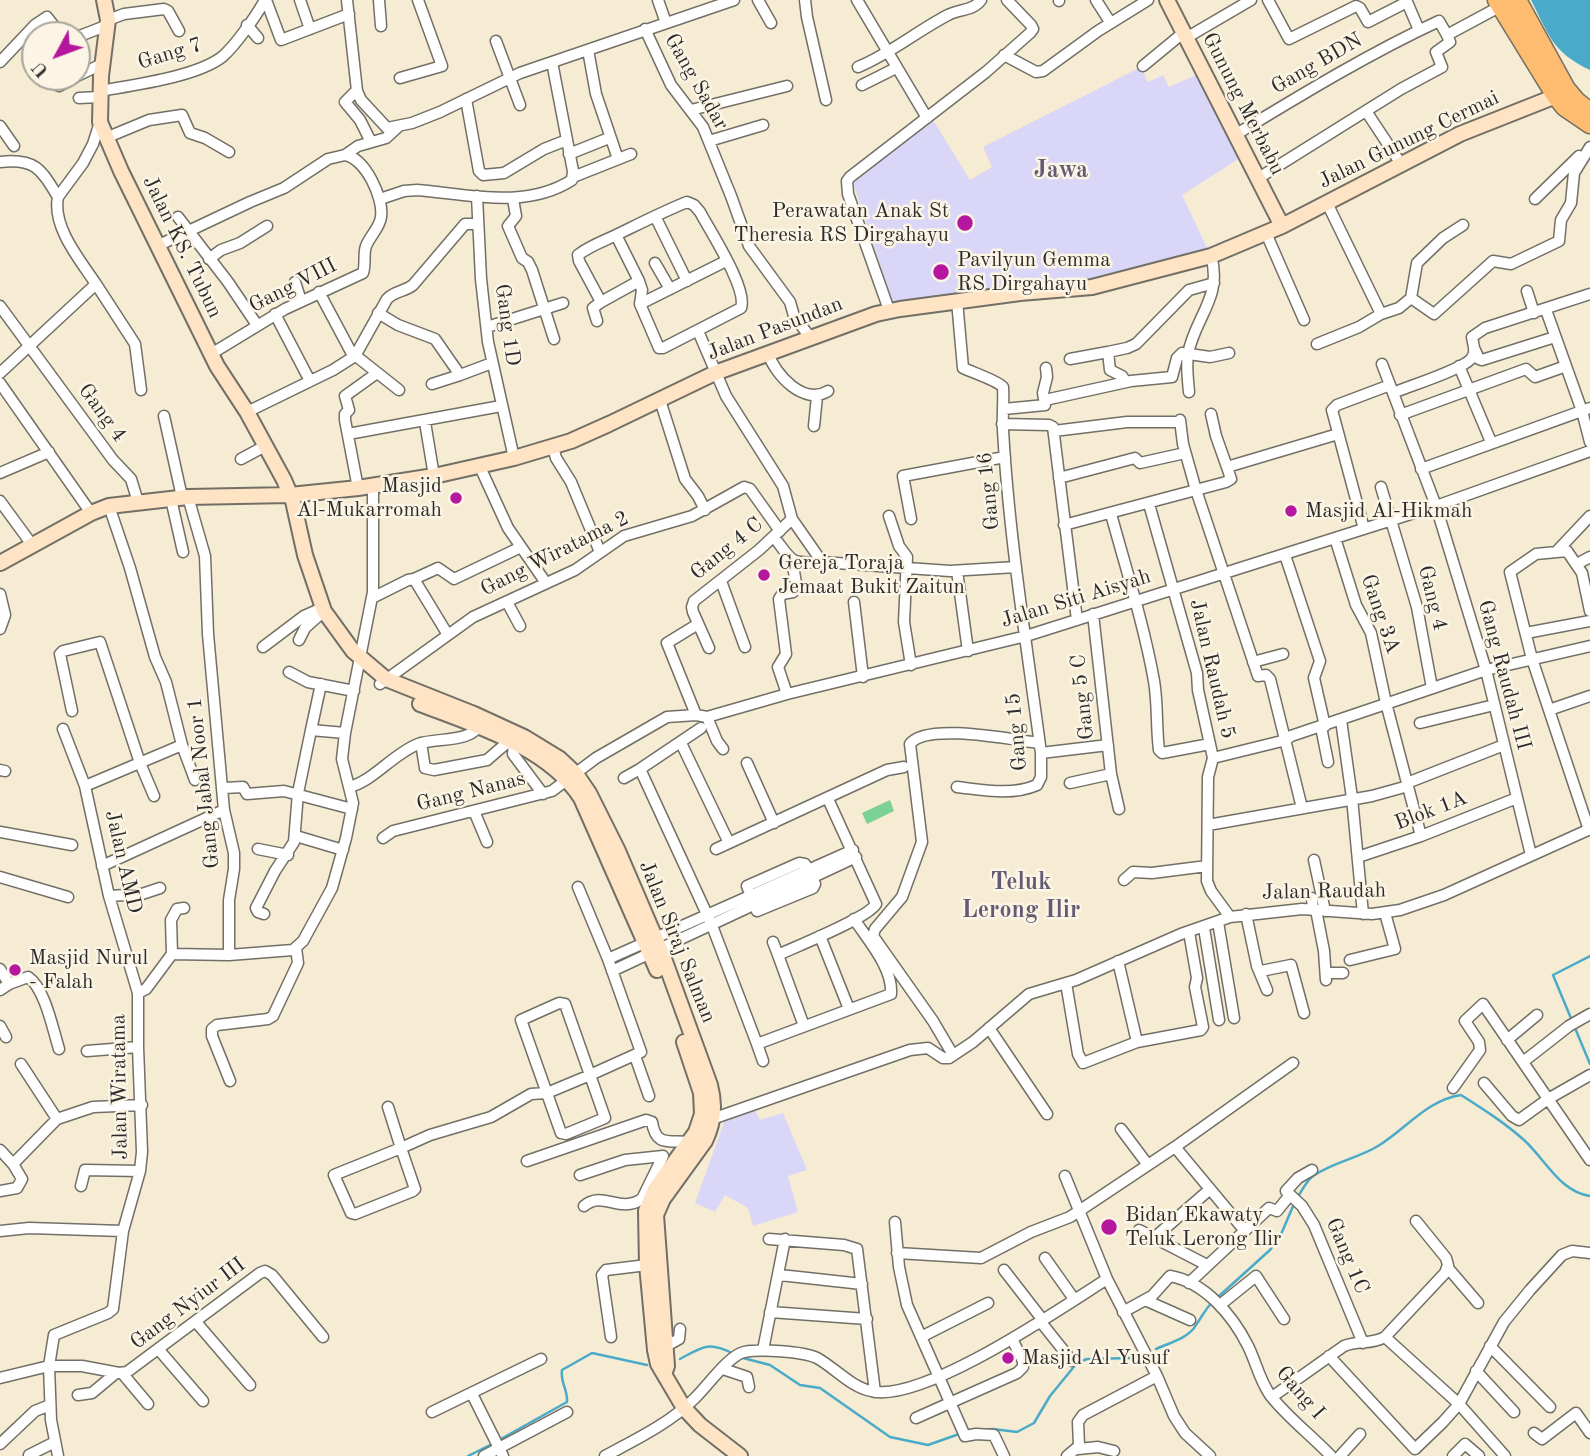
<!DOCTYPE html>
<style>
body{margin:0}
#map{position:relative;width:1590px;height:1456px;overflow:hidden;background:#f5ecd3;font-family:"Old Standard TT",serif}
canvas{display:block}
.north{position:absolute;left:21px;top:21px;width:70px;height:70px;box-sizing:border-box;background:#fcf5e5;border:2px solid #a8a49b;border-radius:50%;rotate:229deg;font-size:19px;font-weight:700;line-height:28px;text-align:center;color:#2b2b2b}
.north::after{content:'';display:block;margin:auto;width:24px;height:32px;background:#b5179e;clip-path:polygon(50% 0,100% 100%,50% 72%,0 100%)}
</style>
<div id="map">
<canvas width="1590" height="1456"></canvas>
<div class="north">U</div>
</div>
<script>
const ctx = document.querySelector('canvas').getContext('2d');
ctx.lineJoin = 'round';
function fill(path, color) { ctx.fillStyle = color; ctx.fill(path, 'evenodd'); }
function strokePath(path, color, width, dash) { ctx.strokeStyle = color; ctx.lineWidth = width; ctx.lineCap = dash ? 'butt' : 'round'; ctx.setLineDash(dash || []); ctx.stroke(path); }
function label(font, color, halo, rows, align = 'center') {
  ctx.font = font + ' "Old Standard TT",serif'; ctx.lineWidth = 5; ctx.setLineDash([]); ctx.textBaseline = 'middle'; ctx.strokeStyle = halo; ctx.fillStyle = color; for (const [text, x, y, turn = 0] of rows) {
    ctx.save(); ctx.translate(x, y); ctx.rotate((+turn || 0) * Math.PI / 180); ctx.textAlign = isNaN(turn) ? turn : align; if (halo) ctx.strokeText(text, 0, 0); ctx.fillText(text, 0, 0); ctx.restore();
  }
}
fill(new Path2D(`
 M1141,67l7,15 15,-7 6,12 29,-13 42,84 -58,37 27,57 -101,27 -215,25 -40,-121 2,-7 78,-56 37,60 22,-13 -9,-20z
 M754,1108l6,12 23,-7 24,57 -19,6 10,36 -45,14 -5,-18 -23,-13 -10,17 -20,-9 31,-86z`), '#dad6f7');
fill(new Path2D(`
 M890,800l4,11 -27,13 -5,-11z`), '#7cd194');
fill(new Path2D(`
 M1531,0h59v70c-38,-18 -41,-35 -59,-70z`), '#4aaac9');
strokePath(new Path2D(`
 M1590,956l-37,19 37,89
 M1297,1198c5,-7 9,-17 16,-22 20,-14 46,-18 65,-30 28,-17 49,-46 83,-51 22,14 44,28 63,45 21,19 36,52 66,56
 M1218,1297l52,-47 12,-18 12,-28
 M1156,1349c13,-6 33,-11 40,-24 7,-10 8,-14 17,-24
 M743,1358l27,7 30,20 20,3 70,49 38,8 34,-12
 M680,1359c22,-12 28,-18 52,-6
 M972,1430l21,-1 24,3 17,-9 16,-27 27,-33 10,-4 47,-1
 M499,1440l68,-38c1,-12 -7,-20 -5,-32l30,-17 55,12
 M468,1456l24,-12`), '#4aaac9', 2.5);
const street = new Path2D(`
 M266,0l15,40 68,-26
 M300,0l10,29
 M347,0l10,91 4,9 26,28 25,-5 28,-11 80,-39 214,-73
 M379,0l2,26
 M658,0l8,23
 M758,0l13,23
 M805,0l2,17 19,83
 M857,0l70,118
 M1059,0v1
 M1096,0l14,22
 M1268,0l21,39 67,-33 4,2 8,14 39,-20 12,28
 M108,20l16,-6 40,-5 4,2 11,20
 M247,25l11,13
 M645,29l26,56 32,42 28,69 18,50 41,56 4,14 16,21
 M77,37l31,-12
 M1186,38l65,-38
 M496,41l24,64
 M588,50l8,44 22,65
 M1004,55l32,17 7,-1 55,-40 50,-31
 M0,62l35,-37 12,-8 14,18
 M1143,66l40,-33
 M858,67c32,-13 59,-36 90,-52 11,-6 25,-4 33,-15
 M77,76l25,-12
 M400,78l42,-12 -24,-66
 M862,85l34,-17
 M59,86l16,-9
 M357,90l-12,12 15,18 11,22
 M100,91c33,-6 96,-14 122,-34 14,-12 34,-41 43,-57
 M79,98l21,-1
 M466,99l13,72 4,4 21,-2 40,-24 23,-9
 M691,110l96,-24
 M1366,111l35,53
 M0,126l14,20
 M1235,135c66,-40 133,-81 204,-114l8,14
 M108,137l41,-17 33,-5 8,18 15,5 24,14
 M709,141l54,-16
 M569,154l40,-16
 M0,162c35,-4 41,7 58,35
 M573,177l58,-23
 M1257,179l144,-90 41,-22 -6,-15 14,-10 -3,-7 54,-29
 M477,196l4,83 7,63 26,116
 M380,199l24,-8 13,-1c51,4 108,20 155,-10l1,-9 -21,-109
 M513,199l3,17 -8,10 14,32 6,4 4,8 22,69
 M1535,199l44,-43
 M1327,203l54,111 18,-6 12,-10 23,16 59,-53 18,3 48,-23 2,-21 10,-17 3,-30 16,-26
 M655,216l32,65
 M178,217l50,65 29,43
 M1266,233l38,87
 M157,246l93,-44 34,-14 44,-29 17,-4 13,-9 28,-8 12,-11
 M209,259l12,-9 19,-7 27,-17
 M655,263l15,26
 M295,282l6,19
 M96,284l39,60 6,46
 M1527,291l7,22
 M319,292l32,60 48,38
 M1411,298l6,-35 26,-25 20,-13
 M957,301l6,67c11,5 33,12 40,19 1,15 -1,29 0,43 6,108 24,216 38,323v24l-4,8c-25,11 -54,5 -80,2
 M601,302l38,-21
 M640,304l86,-43
 M0,306l113,154 18,19 7,23
 M889,310l-41,-116 -1,-13 3,-4 136,-105 44,-39 3,-4 -2,-4 -24,-25
 M1546,310l36,101 8,31
 M378,313l20,12 37,14 25,36 32,-12
 M275,314l35,67
 M597,321l-4,-13 8,-6 -22,-41 -1,-6c10,-8 23,-13 34,-18 25,-12 50,-25 75,-35l7,3 6,7c10,19 48,77 41,96l-78,40h-4l-19,-44 2,-14 -3,-9 -23,-46
 M487,327l76,-24
 M698,331l28,65 57,90 9,33 -33,31 -65,51 -2,6 1,5 16,36
 M1317,344l42,-17 22,-13
 M1475,350l4,9 3,1 73,-23
 M1108,352l19,-4 9,-4 53,-54 25,-7
 M768,353c7,22 36,53 60,38
 M211,354l74,-45 78,-36c3,-9 0,-19 3,-27 4,-10 14,-19 15,-29 3,-19 -16,-59 -36,-62
 M1070,359l38,-7 2,18 12,6 4,6
 M1382,364l54,142 50,164 45,185
 M1459,366l32,76
 M0,373l96,-89c-16,-24 -44,-57 -38,-87l25,-34 10,-19 7,-22
 M0,383l91,130
 M432,384l28,-9
 M1189,392c-1,-12 -3,-26 -1,-38 7,-37 35,-57 23,-98
 M1393,393c16,-7 68,-23 78,-34 6,-7 2,-14 1,-22l13,-9 105,-34
 M660,400l25,79 13,17 7,14
 M1045,400l86,-19 41,-4 5,-19 5,-5 28,4 19,-4
 M1004,409l41,-4 -2,-12 4,-16 -1,-9
 M247,412l86,-42 22,-14 32,-57c7,-8 17,-7 26,-14l52,-61h13
 M1211,414l5,22 11,31 111,-33
 M1400,415l126,-46 9,8 31,-11
 M164,416l18,81
 M1180,420l3,24 13,46 62,186 8,-1 4,4 32,129
 M425,422l9,54
 M1002,424l47,1 4,2 24,193
 M814,426l3,-30
 M1054,431l73,-9h53
 M348,434l153,-28
 M553,447l3,11 15,24 29,70
 M241,459l24,-13
 M480,467l28,61 38,55
 M1421,469l169,-61
 M0,473l49,-21
 M1059,478l76,-20 5,5 45,-10
 M1381,487l36,120 15,81
 M358,488l-13,-68v-6l4,-4 -4,-14 32,-23
 M188,497l17,59 3,78 16,176 10,43v16l-5,31v55
 M171,499l12,53
 M0,501l33,45
 M1149,504l48,169 1,17 15,68 -5,19 -1,104 4,10 19,26
 M1111,514c15,55 33,111 43,167 4,23 2,46 5,69l3,3 48,-9
 M889,516l10,30 8,11 -3,65 7,43
 M792,519l30,43
 M911,519l-8,-43 102,-19
 M1064,525l162,-43 5,-3 -4,-12
 M1364,529l-32,-119 5,-5 53,-20
 M774,537c19,25 15,27 48,25l128,9 66,-4
 M1335,538l21,67 15,28 15,70 35,133
 M1558,550l32,-34
 M1285,555l35,106 -6,17 11,48
 M1577,564l13,-7
 M957,571l11,80
 M414,579l24,-11 16,11 67,-32
 M721,581l24,66
 M0,594l5,21 -5,14
 M372,598l36,-18 6,-1 34,56
 M507,602l13,24
 M854,602l9,75
 M1093,614l18,160 8,35
 M1526,633l64,-12
 M299,640l6,-12 19,-17
 M263,647l41,-31 18,-8
 M1253,662l30,-8
 M289,672l19,10 46,9
 M380,684l93,-67 102,-47 49,-34 68,-20 52,-29 6,2 30,42
 M787,694l-9,-27 8,-13 -7,-55 3,-5 11,-2 4,-4 -5,-27
 M1549,710l41,-14
 M72,711l-12,-57 3,-3 37,-9 40,121 14,33
 M696,715l-29,-72 31,-19
 M707,717l10,24 6,8
 M1341,720l11,78 11,116
 M1420,723l74,-18
 M1321,727l7,35
 M701,728l-61,41 71,154 46,121 134,-50c2,-26 -23,-54 -37,-75
 M311,730l10,-46
 M421,743l4,25 9,2 53,-10 22,-19
 M681,743l48,100 158,-73 17,-3
 M514,744l-1,10 30,40
 M182,745l13,35
 M1041,753l67,-8
 M1213,758l73,-18 5,-4 195,-66 104,-24
 M747,763l27,60
 M0,770l5,1
 M624,778l16,-9
 M1070,783l41,-9
 M1407,783l97,-38
 M85,786l97,-41 -16,-63 -11,-25 -25,-89 -21,-62
 M349,787c23,-5 44,-33 69,-43 19,-7 55,0 63,-22
 M224,788l19,-1 4,7 37,-3 68,18
 M474,811l13,31
 M1208,825l164,-29 36,-10
 M1589,830l-57,-171 -22,-87 26,-18 31,-3 15,22 8,38
 M0,832l72,13
 M296,836l47,14
 M383,838l10,-7 159,-40 44,-33 71,-41 29,-2 11,2 80,-23 239,-58 410,-130 154,-55
 M258,849l30,6
 M716,849l13,-6
 M1358,857l63,-21 96,-38
 M1314,860l11,51
 M799,863l6,1 10,20 -2,4 -56,23 -10,-25z
 M102,866l122,-56
 M0,877l68,20
 M1124,880l9,-8 19,1 55,-7
 M109,896l33,-2 18,-6
 M1312,898l1,11
 M1316,910l8,41 2,29
 M264,914l-6,-2 -2,-4 19,-37 19,-29 4,-49 13,-63 34,3
 M1246,914l11,52 10,24
 M1218,922l16,96
 M1204,928l15,92
 M820,936l29,73
 M773,942l5,13
 M172,954l-1,-34 6,-11 7,-1
 M608,959l245,-109
 M1350,960l45,-11 -10,-36
 M1118,961l19,81
 M0,969l9,15 -9,6
 M612,971l244,-114
 M1261,971l30,-6 13,48
 M1326,973h17
 M1066,983l12,71 5,9 54,-21 64,-12 2,-3 -8,-40 2,-9 -8,-46
 M9,984l19,-7c17,11 25,53 31,72
 M138,993l8,-4 26,-35 57,1 64,-5 10,-9 29,-53 14,-50 7,-35 -11,-44 3,-26 28,-141v-106
 M0,1026l6,11
 M804,1026l-26,-71c19,-9 90,-37 98,-51l-48,-105
 M989,1028l58,86
 M1507,1040l30,-25
 M757,1044l6,17
 M87,1051l51,-4
 M953,1055l-20,-34 -60,-85 2,-7 27,-32 20,-55 -12,-98c16,-22 103,-4 129,-1
 M635,1056l14,40
 M1523,1062l46,-36 21,-12
 M21,1064l36,55
 M230,1081l-18,-45v-7l5,-4 51,-6 5,-3 25,-53 -2,-15
 M1484,1083l28,33 7,4 29,-21 42,-24
 M1453,1088l27,-38 -1,-8 -14,-21 18,-17 107,156
 M388,1107l13,41 -67,27 17,38 4,1 58,-23 2,-2 -14,-41 29,-13 61,-18 40,-23 16,-1 43,-18 15,43 -39,16 -5,-1 -40,-113 38,-17 6,1 25,71 51,-23 -33,-93 -30,-72
 M712,1119l198,-69 18,-2 15,10h6l24,-16 56,-48 47,-14 105,-46 49,-17 72,-8 70,5 28,-4 44,-15 146,-66
 M1121,1129l27,36
 M1175,1147l70,84
 M0,1150l13,14 9,15 -5,9 -17,3
 M527,1161l119,-41 6,2c4,25 16,18 38,20
 M13,1164l44,-45 36,-12 49,-2
 M1312,1170l-14,8 -12,13 16,15 12,19 49,118
 M580,1175l45,-15 38,-4 -21,43 7,2
 M1065,1176l42,103 50,97 17,40 11,17 25,23
 M81,1186l4,-16 55,1
 M584,1206c19,-16 35,8 58,-7
 M895,1222l4,45 8,38 58,131 11,-2 18,1 10,21
 M1139,1230l68,35
 M0,1231l29,-3 94,3
 M1154,1238l55,-48
 M769,1239l75,6 13,4 18,143
 M897,1253l84,5 50,-26 39,-15 105,-70 118,-84
 M1045,1258l29,41
 M1448,1268l30,35
 M1004,1270l38,49
 M780,1275l82,9
 M1189,1283l80,-75 8,3 13,-16
 M1145,1300l45,20
 M1220,1305l36,-29 28,43
 M770,1312l97,7
 M1123,1312l29,-16 18,-20c35,6 63,40 78,70 8,16 11,33 22,49 17,22 42,41 61,61
 M1040,1321l32,40
 M196,1322l54,63
 M611,1337l-9,-62 4,-5 41,-5
 M921,1337l67,-34
 M1385,1337l74,67 46,52
 M1490,1346l60,61
 M661,1349l18,-10 1,-10
 M159,1350l44,51
 M763,1350l22,-111
 M1329,1356l86,93
 M723,1369l24,8 2,10
 M1476,1371l38,41
 M122,1373l26,31
 M0,1378l49,-12 5,-31 54,-22 5,-4 10,-78 17,-60 2,-19 -4,-105v-54l-29,-97 -24,-110 -22,-57
 M472,1394l31,62
 M78,1395l14,-2 24,-20
 M1272,1397l72,-51c14,-6 27,-1 41,-9l60,-64 3,-8 -2,-7 -30,-37
 M432,1412l109,-53
 M916,1418l101,-45 6,-6v-6l-11,-22
 M1534,1433l8,6 34,-26 14,20
 M0,1444l35,-33 15,-6
 M1078,1449l20,-2 16,4
 M1415,1449l28,-27 16,-18 45,-82 26,-32 32,-35 10,-4 18,2
 M29,1455l26,-13
 M58,1456l-7,-36 -2,-54h33l37,7 8,-1 133,-99 5,-2 7,4 51,62
 M484,1456l83,-44
 M605,1456c30,-16 65,-33 89,-57 12,-11 35,-44 50,-47 16,-3 58,-1 73,6 18,10 34,29 54,33 51,13 190,-83 236,-112
 M1067,1456l12,-10 -1,-24 5,-7 74,-39
 M1340,1456l20,-22
 M1453,1456l12,-12 14,12`);
const secondary = new Path2D(`
 M104,0l4,20 -7,56 -1,46 21,49 96,195 30,46 37,68 9,21 12,54 19,56 29,40 33,28 88,35 50,23 36,22 16,15 13,19 29,58 45,105 47,129c5,19 4,38 -5,56l-42,58 -7,16 11,151 -3,8
 M1167,0l115,226
 M0,563l91,-50 18,-7 79,-9 102,-2 68,-7 76,-12 80,-18 57,-17 38,-17 106,-51 161,-59 24,-5 120,-16 72,-6 119,-31 71,-30 178,-92 96,-38 8,-6
 M420,704c55,21 128,43 161,94l76,172
 M684,1042l17,51 1,21 -6,18 -41,57 -9,22 1,54 8,85 3,14 26,44 16,17 40,31`);
const highway = new Path2D(`
 M1497,0l59,96 9,11 25,17
 M1517,0l49,89 10,12 14,11`);
strokePath(street, '#726f66', 13);
strokePath(secondary, '#726f66', 18);
strokePath(highway, '#726f66', 21);
strokePath(street, '#fff', 10);
strokePath(secondary, '#fee4c5', 14);
strokePath(highway, '#fdbc6f', 18);
for (const [x, y, r, color] of [
 [965,223,9,"#b5179e"],
 [941,272,9,"#b5179e"],
 [456,498,7,"#b5179e"],
 [1291,511,7,"#b5179e"],
 [764,575,7,"#b5179e"],
 [15,970,7,"#b5179e"],
 [1109,1227,9,"#b5179e"],
 [1008,1358,7,"#b5179e"]
]) { const dot = new Path2D(); dot.arc(x, y, r, 0, 2 * Math.PI); ctx.fillStyle = color; ctx.fill(dot); strokePath(dot, '#fcf5e5', 2.5); }
label('21px', '#2b2b2b', '#fcf5e5', [
 ["Gang 7",170,54,-17],
 ["Gang BDN",1317,64,-30],
 ["Gang Sadar",696,82,60],
 ["Gunung Merbabu",1243,104,63],
 ["Jalan Gunung Cermai",1409,140,-26],
 ["Jalan KS. Tubun",182,247,64],
 ["Gang VIII",293,286,-27],
 ["Gang 1D",507,325,82],
 ["Jalan Pasundan",775,329,-21],
 ["Gang 4",102,413,54],
 ["Gang 16",989,491,-96],
 ["Gang 4 C",727,549,-39],
 ["Gang Wiratama 2",555,554,-27],
 ["Gang 4",1432,598,76],
 ["Jalan Siti Aisyah",1076,599,-17],
 ["Gang 3A",1380,614,71],
 ["Jalan Raudah 5",1212,669,77],
 ["Gang Raudah III",1504,675,75],
 ["Gang 5 C",1083,697,-96],
 ["Gang 15",1017,732,-95],
 ["Gang Jabal Noor 1",204,783,-96],
 ["Gang Nanas",471,792,-14],
 ["Blok 1A",1431,811,-21],
 ["Jalan AMD",123,862,77],
 ["Jalan Raudah",1324,892,-1],
 ["Jalan Siraj Salman",677,942,68],
 ["Jalan Wiratama",120,1087,-91],
 ["Gang 1C",1347,1256,67],
 ["Gang Nyiur III",188,1304,-37],
 ["Gang I",1300,1393,49]
]);
label('21px', '#2b2b2b', '#fcf5e5', [
 ["Perawatan Anak St",949,211,"right"],
 ["Theresia RS Dirgahayu",949,235,"right"],
 ["Pavilyun Gemma",957,260],
 ["RS Dirgahayu",957,284],
 ["Masjid",442,486,"right"],
 ["Al-Mukarromah",442,510,"right"],
 ["Masjid Al-Hikmah",1305,511],
 ["Gereja Toraja",778,563],
 ["Jemaat Bukit Zaitun",778,587],
 ["Masjid Nurul",29,958],
 ["- Falah",29,982],
 ["Bidan Ekawaty",1125,1215],
 ["Teluk Lerong Ilir",1125,1239],
 ["Masjid Al Yusuf",1022,1358]
], 'left');
label('bold 24px', '#635a73', '#fcf5e5', [
 ["Jawa",1061,171],
 ["Teluk",1021,883],
 ["Lerong Ilir",1021,911]
]);
</script>
